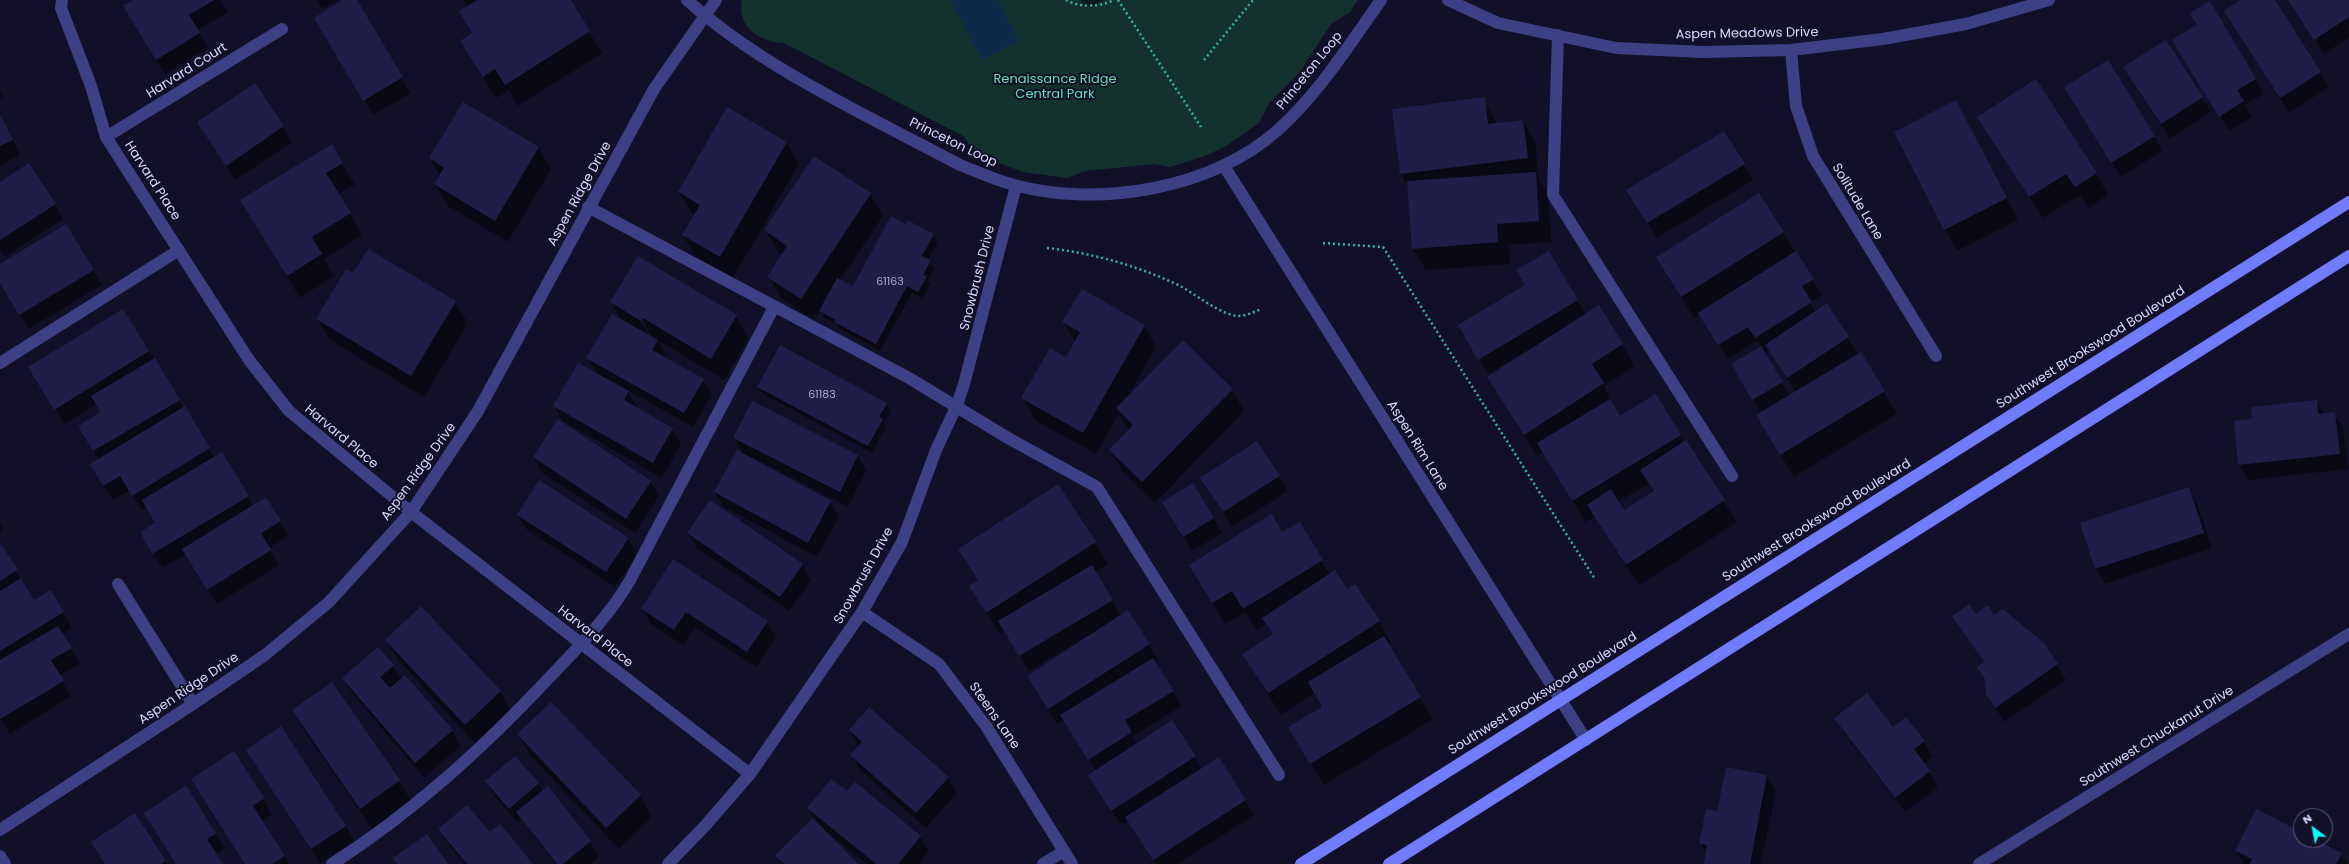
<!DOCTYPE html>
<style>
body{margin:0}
#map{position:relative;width:2349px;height:864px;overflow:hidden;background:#121028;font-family:Poppins,sans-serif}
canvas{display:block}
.north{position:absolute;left:2293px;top:808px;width:40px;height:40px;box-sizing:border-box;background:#121028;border:1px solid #61607e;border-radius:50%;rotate:328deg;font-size:11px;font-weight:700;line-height:16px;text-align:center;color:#d8d8fe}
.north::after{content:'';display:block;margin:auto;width:14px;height:18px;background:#08fbf9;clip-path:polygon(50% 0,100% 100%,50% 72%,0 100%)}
</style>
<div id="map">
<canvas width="2349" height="864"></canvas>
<div class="north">N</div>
</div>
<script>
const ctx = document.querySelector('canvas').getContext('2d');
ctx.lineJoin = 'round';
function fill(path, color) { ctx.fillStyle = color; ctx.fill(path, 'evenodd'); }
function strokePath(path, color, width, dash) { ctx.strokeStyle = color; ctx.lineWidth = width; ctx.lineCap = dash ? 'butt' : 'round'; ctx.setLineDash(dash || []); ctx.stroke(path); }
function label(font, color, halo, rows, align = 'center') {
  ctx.font = font + ' Poppins,sans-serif'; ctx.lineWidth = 4; ctx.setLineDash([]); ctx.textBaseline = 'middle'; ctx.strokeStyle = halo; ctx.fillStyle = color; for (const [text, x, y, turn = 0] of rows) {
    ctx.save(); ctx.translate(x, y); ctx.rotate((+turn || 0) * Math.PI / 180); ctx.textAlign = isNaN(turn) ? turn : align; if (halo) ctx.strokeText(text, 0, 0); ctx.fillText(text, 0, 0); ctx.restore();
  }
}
fill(new Path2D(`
 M742,0h616l-8,12 -19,12 -31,48 -31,31 -10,20 -33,23 -21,10 -35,11 -15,-3 -70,7 -18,7 -44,-6 -47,-18 -13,-18 -179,-93c-23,0 -48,-16 -42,-43z`), '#13322e');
fill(new Path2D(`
 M951,0h47l21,41 -37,19z`), '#0d2a4a');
fill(new Path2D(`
 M135,0h86l7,12 -31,18 11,18 -43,26 -32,-53z
 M316,0h21l-15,9z
 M344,0h12l54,93 -37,22 -49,-82z
 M463,0h107l32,53 -84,53 -9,-16 -13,8 -35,-57 12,-8 -5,-26z
 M1081,0h23l-13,8 -2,-2 -3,2z
 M2243,0h31l55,87 -40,26 -64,-102z
 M2288,0h59l2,37 -25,17z
 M2182,55l73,24 9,15 -19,11 7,12 -23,14z
 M2133,82l69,15 9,15 -41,27z
 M255,85l37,57 -57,38 -37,-58z
 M0,90l3,8 -3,1z
 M1484,98l13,26 26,-3 12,21 4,38 9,14 3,48 -42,3 1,19 -84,6 -13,-21 -5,-62 -7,-13 -8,-64z
 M1956,101l62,119 -61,31 -12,-22z
 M2074,102l80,34 8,15 -41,26z
 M463,103l76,45 12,21 -43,73 -60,-36 -13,-22 5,-8 -10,-18z
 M0,114l20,41 -20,11z
 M1979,117l117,56 12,22 -20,13 -8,-13 -37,23z
 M1724,132l29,48 -96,58 -20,-33z
 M786,142l13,22 -66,114 -37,-21 -13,-22 11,-19 -15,-24z
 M331,146l24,39 -16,9 23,41 -38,24 10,17 -34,22 -46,-76z
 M0,183l55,21 8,15 -58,38 -5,-7z
 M870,194l13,22 -43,64 14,8 54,-67 26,14 4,8 -10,17 6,9 -6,12 2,3 -8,15 -10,-6 -32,58 -40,-22 -2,-4 -14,-7 -4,-7 -6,9 -33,-22 -12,-21 13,-22 -4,-3 -13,-22z
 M1759,194l63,101 -12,7 6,10 11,-7 31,49 2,-1 37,61 -103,63 -24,-40 -9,-24 -29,-48 29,-18 -4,-6 -29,18 -28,-44 -6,3 -24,-39zM1769,350l27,42 -6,4 -26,-43z
 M1549,252l37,63 36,29 13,22 -31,20 16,31 36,-21 81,126 -98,64 -44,-69 -10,5 -42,-70 -6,4 -49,-78 39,-25 -1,-2 -38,23 -29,-49 67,-39zM1650,483l4,9 -30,19 -6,-9z
 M0,265l93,5 9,15 -73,44 -29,-48z
 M353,275l102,27 13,21 -44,74 -94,-57 -13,-21z
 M611,302l125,14 13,22 -25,42 -67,-40 9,16 -1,2 38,22 9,15 -19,32 -66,-37 10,19 35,20 9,15 -19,34 -99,-57 -9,-15 43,-32 -9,-16 33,-38zM640,316l11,20h-2l-11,-19z
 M123,310l92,148 7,-4 31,52 27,15 8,15 -19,12 10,17 -62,39 -31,-50 -24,14 -21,-36 15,-9 -9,-16 -5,3 -13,-19 -16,9 -21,-36 7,-4 -11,-19 14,-28 -5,-9 -33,20 -26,-41z
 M1063,322l81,3 12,22 -27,48 103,-5 12,21 -89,92 -32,-31 -13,-22 19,-19 -10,-18 -23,41 -61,-34 -12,-22 44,-40 9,-15z
 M758,387l128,17 5,7 -7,12 2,4 -14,26 -109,-59z
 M2316,401l8,13 10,-1 9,15 5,41 -100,11 -9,-15 14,-45z
 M753,403l105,53 8,15 -18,36 -88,-46 -1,2 71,39 9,15 -22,40 -93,-50 -9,-15 29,-37 -10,-17z
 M558,421l92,60 9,15 -24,37 -93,-60 -8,-15z
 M1279,476l9,15 -56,36 -22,-34z
 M1058,485l50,79 -12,8 25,44 7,-4 30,48 -3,2 27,44 -49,30 5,8 34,-22 30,47 43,31 9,15 -76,49h-22l-27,-44 -8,5 -23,-35 -2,-19 -32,-51 -7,4 -29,-48 60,-39 -1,-1 -58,35 -24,-40 -5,3 -30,-48 9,-5 -20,-32z
 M2188,488l9,15 15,45 -107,36 -9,-15 -15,-46z
 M1164,502l50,16 8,15 -30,18z
 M518,515l110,24 9,15 -22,33 -88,-57z
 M0,522l4,8 -4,3z
 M1299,523l31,52 49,46 12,22 -3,2 45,74 -109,66 -22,-36 21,-42 -8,-14 -34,22 -38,-61 31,-19 -7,-11 -11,6 -10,-18 -21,12 -23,-37z
 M688,533l114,32 9,15 -22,31 -92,-63z
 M0,544l34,57 16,-10 22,37 -10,6 18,30 -21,12 12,20 -61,38 -10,-16z
 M674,561l93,61 9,15 -20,30 -61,-40 -12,18 -32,-21 -9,-15z
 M421,607l79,85 13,22 -35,32 -79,-85 -13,-21z
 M1976,615l18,1 49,28 23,36 -62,42 -17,-28 -3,-31 -30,-47z
 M378,648l15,18 8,14 4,-4 47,55 9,15 -37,32 -72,-85 -9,-15z
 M332,683l67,98 13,21 -39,28 -68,-98 -12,-22z
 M1836,718l57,10 31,14 9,15 -9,7 14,23 -33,25 -61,-79z
 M850,731l98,47 9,15 -31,35 -66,-58 -8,-15 7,-9z
 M518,735l122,60 12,22 -33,32 -88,-93z
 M247,750l99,76 8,15 -34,22z
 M234,753l38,61 -10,7 27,43h-44l-53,-84z
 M1726,768l41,8 9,15 -15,73h-56l2,-10 -7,-11 18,-31z
 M487,782l51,1 5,8 5,-4 42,55 9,15 -9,7h-35l-33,-44 -4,3 -23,-26z
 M848,793l72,43 9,15 -10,13h-52l-40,-32 30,32h-75l-5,-9 37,-37 -6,-10z
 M134,814l33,50h-62z
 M154,828l62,6 8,15 -8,6 6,9h-45z
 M439,829l93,35h-68l-16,-20z
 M2301,833v7h13l27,14 6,10h-103l-8,-13z`), '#0007');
fill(new Path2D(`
 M133,0h81l-25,15 11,18 -44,27 -33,-54z
 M342,0h15l46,77 -40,24 -49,-83z
 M477,0h94l19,31 -85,54 -10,-16 -12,8 -23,-36 12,-8 -13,-22z
 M2241,0h34l46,72 -41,26 -56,-87z
 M2288,0h61v17l-35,23z
 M2210,1l46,78 -19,11 7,11 -25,16 -47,-77 25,-15 -7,-12z
 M2166,40l37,57 -42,27 -38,-57z
 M2108,60l47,76 -44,27 -47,-76z
 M2036,79l61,94 -22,14 -9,-13 -37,23 -52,-80z
 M255,83l29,43 -58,40 -29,-44z
 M1485,97l3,27 35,-4 5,38 -128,16 -8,-65z
 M1956,100l51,98 -63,32 -50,-98z
 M463,102l76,45 -44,74 -61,-37 10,-16 -15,-10z
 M727,107l60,35 -67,115 -38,-22 18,-30 -22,-13z
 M0,114l13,26 -13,6z
 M1724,131l21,33 -98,59 -21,-33z
 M332,144l11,19 -17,10 25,40 -39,24 10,17 -35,22 -47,-76z
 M814,156l57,37 -70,106 -34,-22 20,-31 -23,-16z
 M29,163l27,41 -56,36v-58z
 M1536,172l3,49 -42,3 1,18 -86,7 -5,-68z
 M1759,193l25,39 -103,65 -25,-40z
 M891,216l15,8 1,-4 27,14 -12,22 9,4 -8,15 4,1 -9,16 -11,-6 -31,58 -42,-22 2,-2 -17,-9 18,-33 16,8z
 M66,224l28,46 -75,45 -19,-32v-19z
 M368,249l88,52 -45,75 -95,-57 30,-50 7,4z
 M1549,251l29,49 -100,60 -20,-35 67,-40 -9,-15z
 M1796,251l18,28 -12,7 10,16 -57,36 -7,-11 -30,18 -20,-32z
 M638,256l99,59 -26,44 -68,-41 -2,3 -31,-19z
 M1082,289l63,36 -62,108 -62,-35 29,-50 16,9 14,-25 -18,-10z
 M1827,303l22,34 -62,41 -22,-33z
 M1599,305l24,39 -31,20 12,19 -80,52 -37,-58z
 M123,309l26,42 -95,59 -26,-43z
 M612,314l46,26 -6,10 52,29 -20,34 -98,-55z
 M1183,340l50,49 -91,93 -33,-32 24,-25 -17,-17z
 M780,345l107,58 -8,14 4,2 -15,27 -111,-59z
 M1761,346l22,36 -31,18 -21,-36z
 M1861,352l24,39 -105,64 -24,-40z
 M155,358l25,42 -87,51 -15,-25 23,-14 -10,-16z
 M578,363l51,28 -5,9 49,28 -20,35 -100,-57z
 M1656,394l25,41 -109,66 -35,-58 73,-44 10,17z
 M2317,400l1,14 17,-2 5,42 -102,11 -4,-44 18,-2 -1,-12z
 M752,401l106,54 -18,37 -107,-54z
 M185,406l25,42 -78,48 -12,-20 -17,10 -13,-22z
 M558,419l93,62 -25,38 -93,-62z
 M1686,440l39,60 -99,65 -39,-60 24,-16 13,21 30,-19 -14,-21z
 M1257,441l23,35 -57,36 -23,-34z
 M737,450l94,51 -23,42 -94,-51z
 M222,452l27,44 -97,58 -12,-22 15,-9 -13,-23z
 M539,480l90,58 -23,34 -89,-57z
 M1193,483l21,35 -31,19 -21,-35z
 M1058,484l38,58 -110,71 -17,-27 9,-6 -20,-31z
 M2189,487l15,46 -109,36 -15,-46z
 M266,497l15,24 -20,12 10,17 -64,40 -25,-41z
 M710,500l93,64 -23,33 -93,-64z
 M1272,514l10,18 18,-10 23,38 -80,49 -11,-18 -20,12 -23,-38z
 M0,543l18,26 -18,12z
 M673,559l95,62 -21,31 -61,-40 -12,18 -33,-21z
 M1092,565l21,35 -94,56 -21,-35z
 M1335,570l12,19 8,-5 25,37 -112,72 -26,-39 31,-20 -11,-16z
 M21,578l13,22 17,-10 13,22 -64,39v-60z
 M1969,604l7,10 12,-9 6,10 9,-6 41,34 14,21 -63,44 -9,-14 -1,-15 -8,-12 7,-5 -32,-46z
 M421,606l80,85 -36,34 -80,-85z
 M1128,610l22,34 -102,65 -21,-33z
 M58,626l14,22 -21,12 13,21 -64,38v-59z
 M1384,636l37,61 -111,67 -22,-37 34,-20 -14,-25z
 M378,647l16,18 -14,12 10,11 15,-13 48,55 -38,33 -73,-85z
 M1153,658l21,33 -49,29 7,12 -44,28 -28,-45z
 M332,682l68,98 -40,29 -68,-99z
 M1867,693l26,34 13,-10 19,24 -11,8 16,22 -35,27 -61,-80z
 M551,702l90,93 -35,33 -89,-94z
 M869,707l80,70 -33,36 -66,-58 12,-13 -13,-12z
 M1172,720l24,36 -85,55 -23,-36z
 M281,726l65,100 -35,23 -65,-99z
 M234,751l30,47 -11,8 32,50 -13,8h-27l-54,-85z
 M515,756l24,27 -30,26 -24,-28z
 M1219,757l27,43 -93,60 -28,-43z
 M1726,767l41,8 -17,89h-46l3,-19 -8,-1 7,-35 11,2z
 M831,779l16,12 8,-9 66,54 -23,28h-22l-69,-56z
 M186,785l30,49 -9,5 16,25h-47l-32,-51z
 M548,786l43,55 -28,23h-6l-41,-52z
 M467,805l23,27 10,-8 33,40h-66l-29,-35z
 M2256,809l45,23v8h15l26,13 -6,11h-86l2,-5 -17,-8z
 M135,813l31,48 -5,3h-56l-14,-22z
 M813,818l45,46h-74l-9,-9z
 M427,834l21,30h-51l-4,-6z`), '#211d49');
strokePath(new Path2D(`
 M1066,0c14,8 34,7 48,0
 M1118,0l83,127
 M1204,60l49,-60
 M1323,243l60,4 212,332
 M1047,248c45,5 88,17 129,36 19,9 36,25 56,31 10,3 20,-2 29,-6`), '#32b8a2', 2.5, [2, 3]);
strokePath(new Path2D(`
 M1558,35l-5,160 179,281
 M588,207l321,171 99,60 89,49 182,288
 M0,363l179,-113
 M118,584l75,120
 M332,864c81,-52 150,-115 216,-185 29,-31 59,-60 81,-97l145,-275
 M1043,864l21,-13`), '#3c4186', 12);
strokePath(new Path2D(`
 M62,0l-1,8 30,78 15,51 143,223 40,51 122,101 339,262
 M687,0c75,68 183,117 273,165 18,7 35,15 54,20 85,23 197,4 264,-55 41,-37 71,-85 103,-130
 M1448,0l50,23 118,25 87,4 88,-2 92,-11 83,-15 83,-24
 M1791,50l5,56 17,50 123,200
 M106,137l176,-108
 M1224,166l362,574
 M862,612l77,52 47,62 86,138
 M0,830l193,-126 72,-49 64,-53 82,-90 67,-101 176,-322 62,-89
 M0,856l5,8
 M668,864l36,-37 46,-53 112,-162 40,-70 34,-92 21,-45 7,-21 52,-198
 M1979,864l370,-230`), '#3c4186', 12);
strokePath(new Path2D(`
 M1301,864l1048,-662
 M1389,864l960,-608`), '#717cfd', 12);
label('11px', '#aaa9d1', null, [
 ["61163",890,282],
 ["61183",822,395]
]);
label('13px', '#d8d8fe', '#121028', [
 ["Aspen Meadows Drive",1747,34,-1],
 ["Harvard Court",187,71,-32],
 ["Princeton Loop",1310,71,-51],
 ["Princeton Loop",953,143,26],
 ["Harvard Place",152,181,57],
 ["Aspen Ridge Drive",580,194,-61],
 ["Solitude Lane",1857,202,59],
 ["Snowbrush Drive",978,278,-76],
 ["Southwest Brookswood Boulevard",2091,348,-32],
 ["Harvard Place",341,437,40],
 ["Aspen Rim Lane",1417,446,58],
 ["Aspen Ridge Drive",419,472,-54],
 ["Southwest Brookswood Boulevard",1817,521,-32],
 ["Snowbrush Drive",864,576,-61],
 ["Harvard Place",595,637,38],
 ["Aspen Ridge Drive",189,689,-34],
 ["Southwest Brookswood Boulevard",1543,694,-32],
 ["Steens Lane",994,716,55],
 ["Southwest Chuckanut Drive",2157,737,-32]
]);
label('13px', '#64deb3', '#121028', [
 ["Renaissance Ridge",1055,80],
 ["Central Park",1055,95]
]);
</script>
